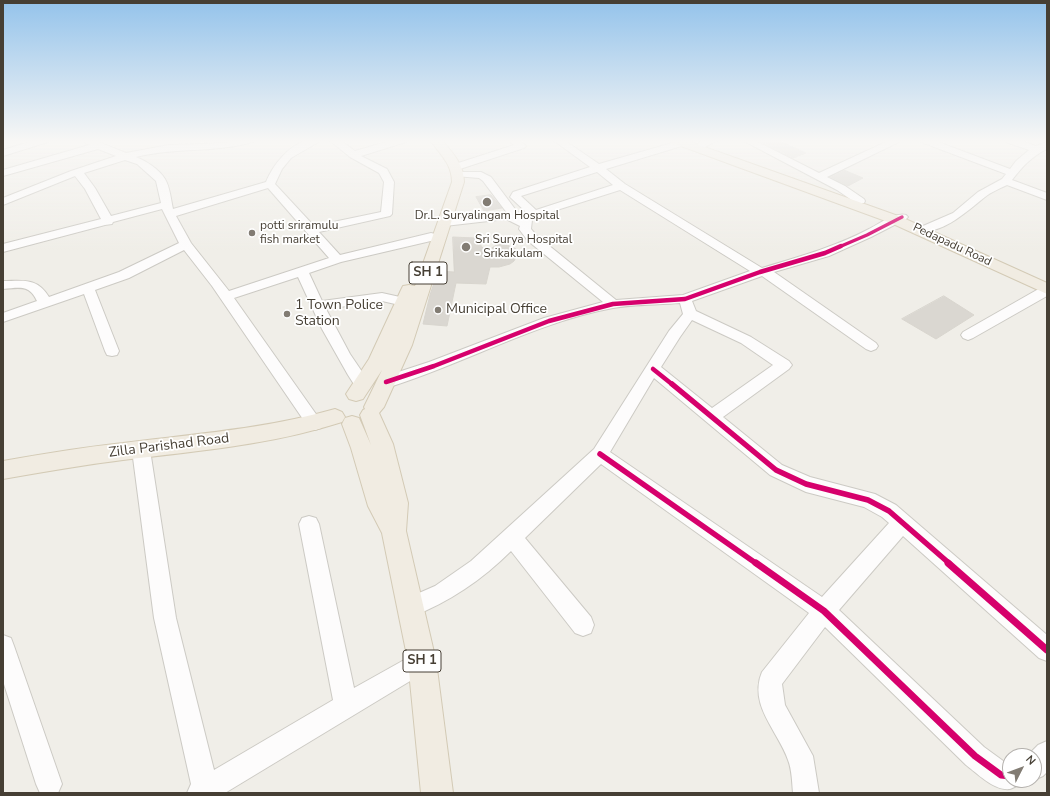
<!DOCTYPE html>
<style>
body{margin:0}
#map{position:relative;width:1050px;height:796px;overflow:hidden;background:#f0eee8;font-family:"Nunito Sans",sans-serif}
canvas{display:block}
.frame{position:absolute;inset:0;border:4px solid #463f34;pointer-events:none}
.north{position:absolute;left:1002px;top:748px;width:40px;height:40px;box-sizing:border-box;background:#fff;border:1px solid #b5b2ae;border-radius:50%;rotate:48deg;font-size:11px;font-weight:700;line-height:16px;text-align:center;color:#463f34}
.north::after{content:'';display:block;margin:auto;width:14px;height:18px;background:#827c73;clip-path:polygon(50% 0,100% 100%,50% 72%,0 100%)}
</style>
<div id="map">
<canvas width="1050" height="796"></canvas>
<div class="frame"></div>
<div class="north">N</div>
</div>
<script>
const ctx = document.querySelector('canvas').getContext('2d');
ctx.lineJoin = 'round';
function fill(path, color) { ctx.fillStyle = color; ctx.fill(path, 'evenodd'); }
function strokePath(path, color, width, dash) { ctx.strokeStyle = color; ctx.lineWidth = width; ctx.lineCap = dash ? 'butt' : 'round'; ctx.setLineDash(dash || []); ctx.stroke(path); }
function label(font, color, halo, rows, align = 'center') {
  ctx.font = font + ' "Nunito Sans",sans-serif'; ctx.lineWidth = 3.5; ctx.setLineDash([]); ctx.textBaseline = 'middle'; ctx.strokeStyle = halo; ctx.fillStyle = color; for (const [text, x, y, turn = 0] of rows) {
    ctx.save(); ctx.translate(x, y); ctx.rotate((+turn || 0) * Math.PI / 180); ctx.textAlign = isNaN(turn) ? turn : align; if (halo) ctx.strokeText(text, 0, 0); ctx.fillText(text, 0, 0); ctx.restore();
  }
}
const building = new Path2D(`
 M758,140h20l28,13 -13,5z
 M844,170l19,8 -15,8 -18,-9z
 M491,195l11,13 -18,3 -8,-14z
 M453,237l22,1 11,14 12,-8 9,1 9,4 2,5 -4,7 -4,3 -11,3h-9l-4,17 -30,-1 -9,43 -24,-2 7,-29 8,-24 16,1z
 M944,296l30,19 -38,24 -34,-20z`);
fill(building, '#dad7d1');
strokePath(building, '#d8d5ce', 1);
const minor = new Path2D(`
 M35,140h15l-2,2 -45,14v-6z
 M80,140h14l32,13 43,-8 58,-2 -2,-3 10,1 20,-1 -2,2c-38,11 -77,5 -117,15 10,4 23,12 29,22 5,8 6,21 8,30l93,-27c7,-17 23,-38 43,-42 4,-1 9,0 13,0l-31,18 -9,11 -7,15 39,42 67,-14 3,-30 -5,-9 -29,-16 -21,-17h11l15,11 38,-11h15l-2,2 -45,14 26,13 7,13 -2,32 -2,2 -71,16 21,23 91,-22 4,1 2,3 -2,3 -94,22 -32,11 13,28 60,-8 27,6 2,3 -2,3 -5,1 -22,-5 -56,8 24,45 21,31 -2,4 -6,2 -6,-2 -9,-14 -26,-46 -24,-52 -64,21 89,126 -2,4 -6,2 -6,-2 -97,-142 -28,-36 -55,28 -34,12 24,61 -2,4 -5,1 -5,-1 -2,-4 -21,-57 -81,28v-9l34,-12c-8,-17 -18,-13 -34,-12v-8c20,0 34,-4 46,16l70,-25 60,-29 -17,-34 -49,13 -1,2 -7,1 -102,27v-8l98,-25 -16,-30 -10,-13 -72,29v-7l68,-27 45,-15 -18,-7 -95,27v-6l86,-25zM125,160l12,4 19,17 5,22 -50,13 -16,-28 -11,-15zM268,188l61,70 -100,33 -38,-48 -15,-27z
 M508,140h11l7,6 -2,2 -64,21 -4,1 -5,-3 1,-2 62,-20z
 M553,140h11l35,24 80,-23h6l2,2 -2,2 -79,24 19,15 137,84c36,-11 73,-21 107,-39 10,-5 26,-17 37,-14l2,2 -2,2 -35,18 -42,19 -55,16 102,71 2,3 -2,3 -5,2 -5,-2 -104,-73 -70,25 4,10 55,26 38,24 3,4 -3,4 -66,48 59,48 28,12 65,17 21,11 151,130v26l-8,-3 -136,-122 -64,74 145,137 22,16h4v17h11l-2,5c-3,1 -6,3 -9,4 -16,2 -32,-15 -44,-24l-141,-138 -43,57 3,21 28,51 6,37h-26c-1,-11 -1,-23 -5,-33 -10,-29 -40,-55 -26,-88l47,-59 -208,-149 -76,74 66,79 3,8 -3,8 -8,3 -8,-3 -64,-82c-29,29 -62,51 -100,66l-8,-3 -3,-7 3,-7 32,-14 36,-25 123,-112 75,-118 14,-17 -3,-11c-22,2 -46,1 -67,5 -77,14 -151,57 -227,80l-6,-2 -2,-4 2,-4 49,-16 115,-44 59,-16 -75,-61 -9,-12 1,-3 -14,-7 -61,7 -4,-1 -2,-2 2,-2 4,-1 62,-7 -24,-32 -4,-3 -24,-2 -1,-2 1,-2h26l10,5 30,40 6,-4 -17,-16 3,-5 77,-25zM597,172l16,13 -77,25 -15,-14zM620,190l130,81 -67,24 -67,5 -80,-65 -5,-6 1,-9 6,-4zM692,320l49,23 32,22 -61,43 -51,-41 19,-30zM654,378l116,97 36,17 58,15 18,10 7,6 -67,74 -212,-145z
 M705,140h13l-13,7 -3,4h-6l-2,-2 5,-6z
 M742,140h12l65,33 71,-33h13l-76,37 18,9 19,13 1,2 -1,2h-8l-19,-13z
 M919,140h14l77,29 6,-8 13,-11 -23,-8 -2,-2h14l18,6 11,-4v7c-15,7 -25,18 -35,31l35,13v7l-40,-15c-8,4 -16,7 -22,12 -14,11 -43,38 -62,33l-2,-2 2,-2 30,-13 25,-21 24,-13 4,-5 -85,-32z
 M1047,286v10l-74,42 -5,2 -5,-2 -2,-3 2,-3 79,-45z
 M141,443l6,2 3,5 26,168 38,152 119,-70 -34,-176 3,-6 7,-2 7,2 3,6 35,164 68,-38 8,3 3,8 -3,8 -205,124h-38l4,-9 -37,-166 -22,-168 3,-5z
 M3,635l8,3 3,8 48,138 -4,9h-18l-4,-9 -33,-103z
 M1047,741v31l-4,4 -9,4v-24h-7l11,-11z`);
const major = new Path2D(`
 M430,140h12c11,13 22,25 22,42l-52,163 -28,62 -5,6 14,31 15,59 -2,28 30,130 17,132h-32l-13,-132 -26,-128 -14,-27 -17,-58 -9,-24 3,-6 7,-2 7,2 12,27 -11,-30 3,-5 2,-1 -1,-2 18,-37 -19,29 -7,2 -7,-2 -3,-5 23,-35 32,-69 2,-4 6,-1 6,1 37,-104c0,-18 -12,-28 -22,-42z
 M668,140h17l216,77 146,66v11l-156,-71 -221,-81z
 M335,409l7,3 3,5 -3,5c-71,23 -145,29 -219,38 -40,5 -80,12 -120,19v-18c40,-7 80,-14 120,-18 71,-9 142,-14 212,-34z`);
strokePath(minor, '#cccac4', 2);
strokePath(major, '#d3cab5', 2);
fill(minor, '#fdfcfc');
fill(major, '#f1ece2');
strokePath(new Path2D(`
 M839,247l28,-12 35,-18`), '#d6006c', 3.5);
strokePath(new Path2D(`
 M653,369l20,16
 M386,382l48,-16 115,-45 64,-17 72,-5 75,-27 65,-19 16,-7`), '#d6006c', 4.5);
strokePath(new Path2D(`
 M672,384l104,86 30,14 62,16 21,11 61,53
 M600,454l157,110`), '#d6006c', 5.5);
strokePath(new Path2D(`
 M756,563l68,48 151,145 26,19 9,1
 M948,563l99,87`), '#d6006c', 7);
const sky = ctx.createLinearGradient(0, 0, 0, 252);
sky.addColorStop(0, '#94c3eb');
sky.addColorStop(0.56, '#f8f7f5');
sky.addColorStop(1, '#f8f7f500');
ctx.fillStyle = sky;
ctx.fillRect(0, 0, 1050, 252);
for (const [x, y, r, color] of [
 [487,202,5,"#827c73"],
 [252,233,4,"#827c73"],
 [466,247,5,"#827c73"],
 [438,310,4,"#827c73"],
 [287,314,4,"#827c73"]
]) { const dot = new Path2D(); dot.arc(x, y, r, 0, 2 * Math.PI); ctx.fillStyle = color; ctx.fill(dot); strokePath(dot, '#fff', 1.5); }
label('12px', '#463f34', '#fff', [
 ["Dr.L. Suryalingam Hospital",487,216,"center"],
 ["potti sriramulu",260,226],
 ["fish market",260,240],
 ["Sri Surya Hospital",475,240],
 ["- Srikakulam",475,254]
], 'left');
label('12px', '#463f34', '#fff', [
 ["Pedapadu Road",952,245,25]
]);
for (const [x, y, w] of [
 [428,273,38],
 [422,661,38]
]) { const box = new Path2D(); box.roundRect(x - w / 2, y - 11, w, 22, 3); ctx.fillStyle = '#fff'; ctx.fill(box); strokePath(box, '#463f34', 1); }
label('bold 13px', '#463f34', null, [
 ["SH 1",428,273],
 ["SH 1",422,661]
]);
label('14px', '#463f34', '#fff', [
 ["1 Town Police",295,306],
 ["Station",295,322],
 ["Municipal Office",446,310]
], 'left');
label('14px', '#463f34', '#fff', [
 ["Zilla Parishad Road",169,446,-7]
]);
</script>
